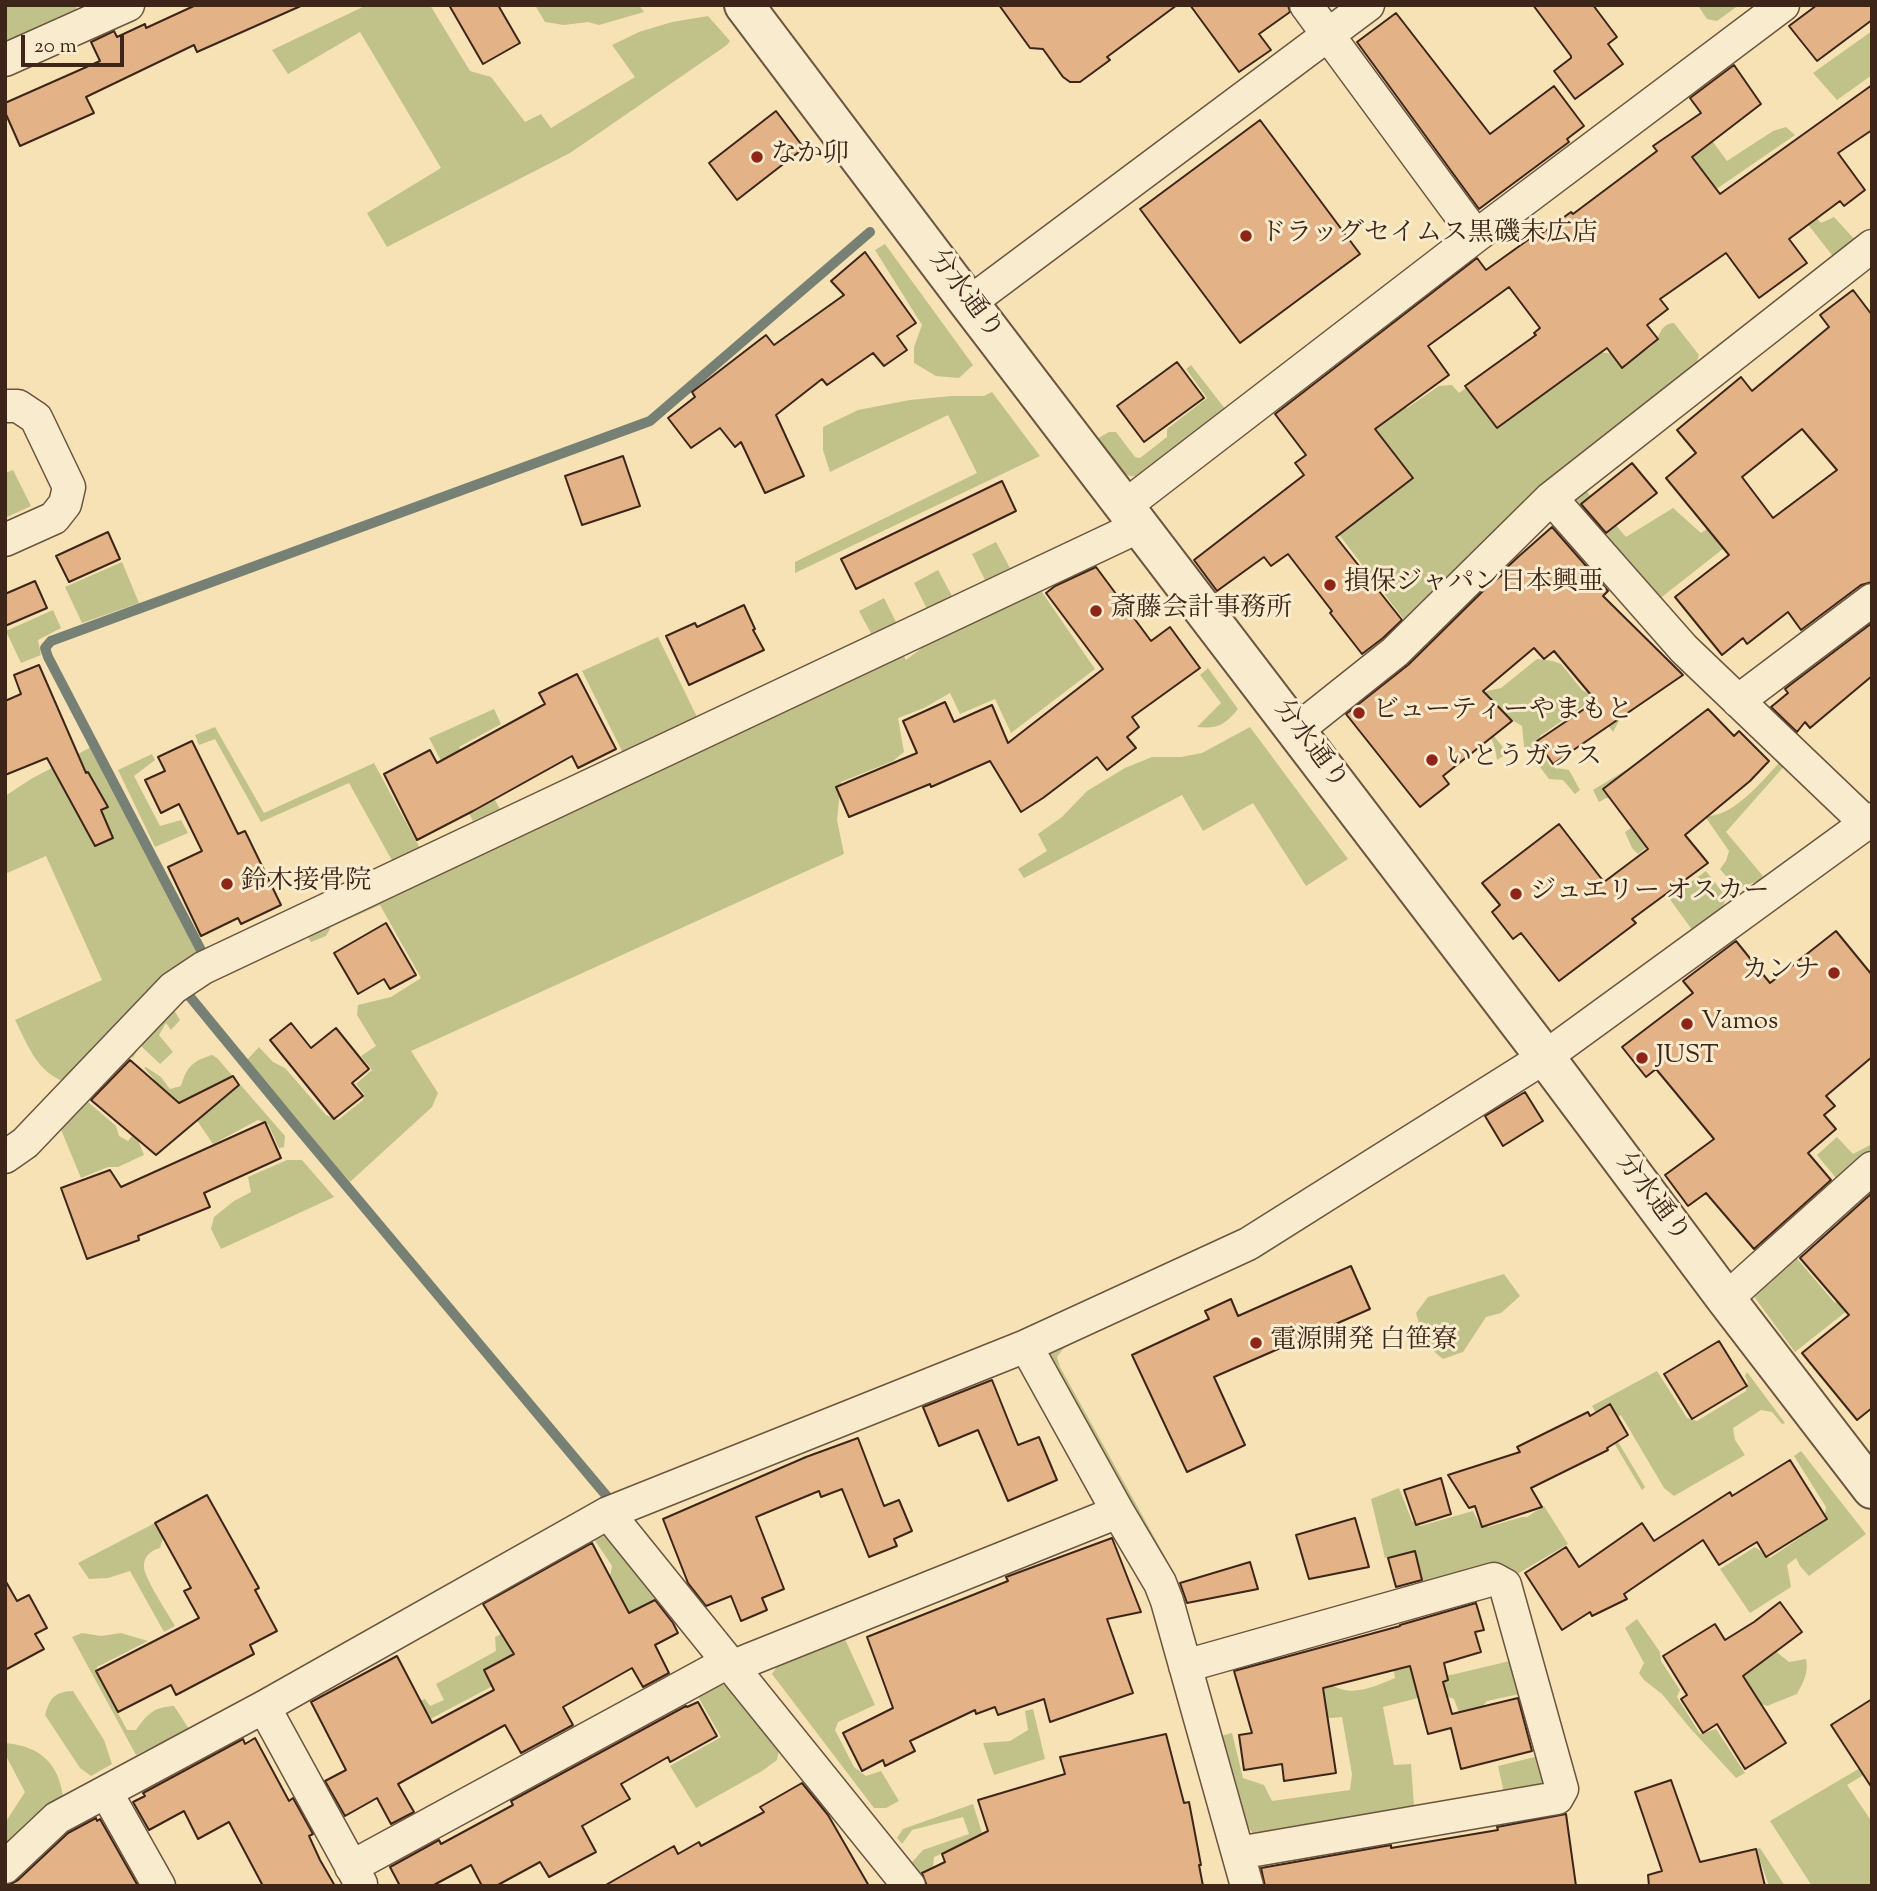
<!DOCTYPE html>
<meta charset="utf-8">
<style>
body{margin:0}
#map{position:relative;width:1877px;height:1891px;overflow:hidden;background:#f6e2b4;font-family:"Sorts Mill Goudy",serif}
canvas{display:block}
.frame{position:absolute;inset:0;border:7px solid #3d251a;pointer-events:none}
.scale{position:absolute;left:21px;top:35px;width:103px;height:32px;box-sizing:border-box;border:4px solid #3d251a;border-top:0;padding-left:9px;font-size:21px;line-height:24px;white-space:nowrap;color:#3d251a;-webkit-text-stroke:5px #f9ecce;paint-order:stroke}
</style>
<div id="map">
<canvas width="1877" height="1891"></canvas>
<div class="frame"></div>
<div class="scale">20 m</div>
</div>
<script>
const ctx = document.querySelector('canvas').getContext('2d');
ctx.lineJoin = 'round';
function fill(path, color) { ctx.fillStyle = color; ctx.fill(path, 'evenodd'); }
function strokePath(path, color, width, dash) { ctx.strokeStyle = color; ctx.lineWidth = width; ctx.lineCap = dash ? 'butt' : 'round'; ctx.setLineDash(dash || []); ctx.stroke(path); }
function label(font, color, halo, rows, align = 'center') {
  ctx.font = font + ' "Sorts Mill Goudy","Noto Serif JP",serif'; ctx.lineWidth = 6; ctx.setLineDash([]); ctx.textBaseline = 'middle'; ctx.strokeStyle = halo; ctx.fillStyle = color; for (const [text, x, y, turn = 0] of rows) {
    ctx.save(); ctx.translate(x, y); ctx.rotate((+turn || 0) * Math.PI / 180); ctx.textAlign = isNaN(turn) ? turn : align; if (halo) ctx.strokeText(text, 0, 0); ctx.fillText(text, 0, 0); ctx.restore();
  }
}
fill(new Path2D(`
 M5,5h70l4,10 -74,34z
 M367,5h63l40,66 21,6 34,45 16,-8 10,14 84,-51 -23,-32 27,-13 33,-10 36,-6 22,25 -3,4 -157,108 -183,94 -20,-34 74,-45 -81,-136 -72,42 -16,-24z
 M535,5h104l5,7 -45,13 -11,-3 -24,3 -19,-3z
 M1701,5h38l-22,16 -10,-2 -8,-12z
 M1872,31v44l-35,25 -24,-27z
 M1702,127l25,34 46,-30 13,-4 9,8 -80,55 -34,-46z
 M1802,202l19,21 13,-6 23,25 -22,17 -40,-51z
 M885,244l88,121 -14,13 -23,-2 -22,-13v-16l8,-22 -47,-75z
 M1674,323l25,32 -4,13 -287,257 -96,-126 12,-39 56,-34 16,-12 -20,-32 6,-3 25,29 32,-22 13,-1 7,8 75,-54c24,5 94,24 114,10 12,-8 10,-25 26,-26z
 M1191,365l35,45 -87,67 -15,-2 -27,-36 12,-7h7l19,25 5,1 27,-21v-8l40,-31 -21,-29z
 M992,392l48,64 -245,117v-11l182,-89 -29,-58 -118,57 -7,-22v-23l35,-17 52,-10 42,-4h32z
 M13,470l18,36 -26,12v-45z
 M1583,487l43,50 47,-29 28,25 34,-23 17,16 -94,74 -91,-98z
 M996,542l14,26 -25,12 -13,-26z
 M122,562l17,41 -57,20 -17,-36z
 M938,570l14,26 -25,13 -13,-26z
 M1037,585l58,84 -84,64 -16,-34 -35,15 -10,-21 -26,15 -26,10 6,34 -11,9 -52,21 -4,38 7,34 -433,197 27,42 -6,14 -82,75 -104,-121 13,-14 14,15 12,6 41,47 12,5 25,-20 1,-6 -8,-10 16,-14 -11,-14 15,-10 -19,-31 1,-10 33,-8 30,-19 -41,-73 -49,22 -5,9 -15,6 -7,-11 594,-286 8,15 16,-12 -5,-8z
 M884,598l13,26 -24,13 -14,-26z
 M53,610l8,18 -23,12 3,15 -20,8 -15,-32z
 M658,637l40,82 -74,36 -42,-84z
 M1537,659l16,2 8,3 21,26 37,20 1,9 -7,13 -18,-25 -10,-2 -45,31 -2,12 13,19 18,3 11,20 -5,4 -12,-14 -14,-1 -25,-33 -2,-20 -15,-9 -14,18 15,18 -11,7c-2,-23 -15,-38 -28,-55l18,-14 14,-3z
 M1208,668l30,41c-13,16 -20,20 -41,18l24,-24 -21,-28z
 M494,709l7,15 -42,23 20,41 8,-2 13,23 -27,12 -44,-83z
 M215,727l49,86 110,-50 48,89 -28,12 -45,-81 -88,39 -46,-83 -16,6 -4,-10z
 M1250,727l98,132 -42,27 -53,-83 -50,28 -21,-36 -158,83 -6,-9 29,-18 -9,-17 24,-17 25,-26 38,-23 27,-11h29l21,-4z
 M93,746l106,207 -35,25 -88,96 -16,6c-25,-12 -33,-37 -45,-60l87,-40 -56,-124 -41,18v-78l26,-17z
 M152,754l3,6 -21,16 26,50 21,-6 7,13 -33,14 -37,-77z
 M1663,754l21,39 25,23c27,-2 53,-35 71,-54l7,1 -61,69 42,50 -10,-1 -21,8 -17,-20 6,-8 3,-10 -27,-39 -11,2 -53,40 -6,-6 -7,-16 44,-29 -57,-5h-6l-7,4 -6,-12 43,-26z
 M1706,871l20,26 -3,11 -30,23 -24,-33z
 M174,1010l6,10 -9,10 -5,-7 -7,12 14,17 -13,12 -20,-19 -7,13 -4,-3 -41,47 28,24 3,10 9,5 5,-6 21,-49v-7l-10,-11 2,-1 15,10 9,12 11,-3c6,-20 12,-25 31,-31l5,3 68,78 -1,11 -5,1 -11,-24 -10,-4 -45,24 -17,-25 -56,15 -1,9 5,12 -26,12h-10l-27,11 -24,-58z
 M1837,1137l16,17 19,-10v7l-36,27 -19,-23z
 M287,1160h15l32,37 -113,52 -10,-20 3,-12 20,-16 17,-9 -3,-15z
 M1322,1207l5,8 -66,42 -185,84 -13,8 -6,8 3,10 112,202 -6,1 -115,-203 -1,-13 8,-12z
 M1793,1254l42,49 37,-31v19l-77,61 -40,-54 2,-11z
 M1504,1274l16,22 -19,17 -15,4 -23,35 -20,7 -18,-15 -9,-31 12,-16z
 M1657,1371l30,47 10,3 49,-30 2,-9 -3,-6 2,-4 38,51 -3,1 -10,-12 -11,-2 -28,18 2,12 10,15 -71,41 -10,-8 -43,-73 -13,10 37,62 -3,3 -50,-84z
 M1801,1451l65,83 -57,42 -9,-10 -4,-8 -9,7 4,22 -41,26 -30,-44 35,-22 15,11 54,-37 2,-14 -32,-51z
 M1399,1488l13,33 8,5 53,-15 6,12 9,4 34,-10h5l17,-11 24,38 -56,33 -5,-8 -11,-5 -72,20 -9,-33 -30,7 -14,-59z
 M155,1523l8,15 -3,10c-9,2 -17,9 -16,19 0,11 25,48 31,59l-11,6 -34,-61 -22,7 -19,1 -11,-16z
 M607,1535l52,63 -242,128 -8,-20 16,-7 5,7 14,-6 -8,-16 60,-33 -1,-14 115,-60 2,-11 -18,-27z
 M1637,1619l23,33 1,9 19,29 -3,7 23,37 16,-5 29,44 -9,5 -46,-50 -28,-34 -18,-14 -5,-7 5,-10 -19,-35z
 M82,1633l19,3 20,-3 27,8 -51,26 -1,5 31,58h9c11,-16 18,-23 38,-24l15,23 -53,26 -64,-118z
 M1732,1636l36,9 21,17 17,-3c3,13 -3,24 -9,35l-30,12 -59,-21 16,-46z
 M844,1637l31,68 -37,17 -3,8 19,37 12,9 15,-5 18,30 -13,7h-12l-102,-134 6,-9 29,-10z
 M1401,1645l12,27 38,3 63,-15 10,33 -37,8 -7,9 -20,5 -6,-16 -17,-6 -54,14 11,58 17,-1 3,42 -5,7 -155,22 -12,-16 -25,-82 15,-4 11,45 21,7 8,16 78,-11 2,-16 -10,-57 -65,6 51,-50 5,13c20,11 43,0 62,-8l-5,-31z
 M716,1685h11l52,64 -2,11 -15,11 -66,37 -26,-42 51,-29 -24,-42z
 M73,1691l31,49 8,24 -21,12 -11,-8 -35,-53c5,-17 9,-23 28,-24z
 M1033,1709l12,50 -51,16 -11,-32 27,-2 18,-11 -3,-19z
 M5,1743c34,3 53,19 58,53l-30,21 -28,27v-21l20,-31 -20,-38z
 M1543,1755l7,22 -7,12 -38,8 -7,-31z
 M1872,1761v9l-25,15 25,37v64h-60l-42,-65z
 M973,1804l10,32 -49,21 -3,29 -19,-24 11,-12 46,-16 -6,-17 -51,13 -10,14 -5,-6 6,-9z
 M1760,1848l25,38h-16l-13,-37z`), '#c1c28a');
strokePath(new Path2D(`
 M204,956l-156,-299 -3,-9 6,-7 599,-220 220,-189
 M186,992l111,135 318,379`), '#778075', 10);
const building = new Path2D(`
 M196,5h107l-106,47 -3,-7 -108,52 8,16 -74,33 -15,-34v-9l95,-42 -9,-19 23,-11 3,6 28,-13 1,4z
 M449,5h49l22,38 -37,21z
 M999,5h178l-70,52 3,3 -30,22h-10l-7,-5 -20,-28 -13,-1z
 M1190,5h98l2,7 -31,22 12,16 -32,22z
 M1533,5h60l24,32 -9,7 15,20 -48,35 -21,-28 17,-13v-2z
 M1817,5h55v15l-55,41 -28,-35z
 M1396,13l94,121 64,-48 30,40 -17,13 2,3 -90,67 -122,-167z
 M1734,65l27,39 -69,53 28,37 152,-109v45l-34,23 27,37 -21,16 -4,-5 -51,38 18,24 -48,35 -33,-45 -66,46 8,10 -21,16 11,14 -36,29 -15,-20 -110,80 -32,-42 71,-51 -2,-2 6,-5 -31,-41 -81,59 21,29 -74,54 38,49 -77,59 66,83 -19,18 -21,16 -32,-41 2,-2 -44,-57 -17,12 -7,-9 -47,34 -23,-31 110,-85 -9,-12 11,-8 -31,-41 202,-156 9,12 46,-33 2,2 37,-27 2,2 84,-63 -4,-5 48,-33 -11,-15z
 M776,111l28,37 -67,52 -28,-37z
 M1260,120l100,134 -120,89 -100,-134z
 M865,252l51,71 -19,13 10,14 -23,16 -11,-13 -46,32 -5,-6 -46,36 28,61 -39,17 -24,-51 -6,5 -15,-19 -29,20 -23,-30 27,-21 -3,-5 74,-57 8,10 70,-50 -13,-14z
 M1853,290l19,25v267l-11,3 -60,45 -13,-18 -41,32 -4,-6 -21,17 -47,-58 54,-42 -63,-77 30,-25 -19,-23 64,-53 11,14 77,-64 -9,-12zM1802,429l35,41 -64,48 -31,-41z
 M1177,362l27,36 -60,44 -27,-36z
 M623,456l17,50 -58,19 -17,-49z
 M1632,463l25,30 -51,40 -25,-29z
 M1002,481l14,30 -160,78 -15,-30z
 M1552,527l56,64 -5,5 80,79 -130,89 -16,-23 59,-40 -42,-50 -10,8 -10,-11 -51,43 29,30 -69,55 6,8 -29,23 -74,-93 62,-49 75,-74 20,-17 -1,-2 16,-15z
 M108,532l12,27 -51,23 -13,-26z
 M1096,567l55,74 19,-14 30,41 -68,49 7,10 -12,10 9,11 -29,22 -10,-13 -54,41 -22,14 -31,-51 -59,26 -1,-3 -81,33 -13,-30 81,-34 -14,-32 42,-19 9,20 38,-17 16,38 95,-74 -57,-76 9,-7z
 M35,581l12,27 -42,18v-32z
 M744,605l11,24 -2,1 11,20 -75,35 -23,-49 29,-13 2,4z
 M1872,623v53l-62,52 -5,-6 -8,10 -26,-25 17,-14 -3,-4 5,-4z
 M39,665l47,108 2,-1 20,35 -7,3 12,28 -18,8 -48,-88 -42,17v-74l16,-7 -7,-19z
 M577,674l39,75 -38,19 -6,-12 -99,55 -56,29 -33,-66 46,-24 7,13 108,-59 -6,-11z
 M1708,709l26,27 5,-5 30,30 -19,20 -65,54 23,28 -76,56 4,4 -77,58 -38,-48 -8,6 -21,-27 8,-7 -18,-22 77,-59 45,58 44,-33 -45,-60z
 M192,741l46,93 7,-3 36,74 -40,19 -3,-6 -37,18 -33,-69 34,-16 -23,-47 -18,9 -16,-33 20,-9 -7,-14z
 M386,923l30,52 -26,14 -6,-10 -26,15 -24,-41z
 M1836,931l36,44v82l-46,39 9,10 -11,9 12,14 -28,24 23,27 -77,69 -48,-56 -18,13 -23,-31 49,-36 -58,-70 -10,8 -24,-30 71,-54 -10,-12 53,-40 34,42z
 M291,1023l20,25 25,-20 33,41 -17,14 11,13 -29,23 -64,-79z
 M130,1060l49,43 54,-27 6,9 -83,70 -65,-55z
 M1525,1092l18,29 -40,25 -18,-30z
 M265,1122l16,36 -77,35 6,14 -72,29 1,4 -52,19 -26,-71 49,-18 11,17z
 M1872,1193v215l-15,12 -55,-67 47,-38 -49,-57z
 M1351,1266l19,43 -156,68 31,68 -58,27 -55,-117 77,-36 -4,-8 26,-12 7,17z
 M1719,1341l28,45 -55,33 -28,-45z
 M992,1380l26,65 21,-8 18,43 -49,21 -30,-71 -39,16 -16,-39z
 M1610,1404l18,31 -21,13 1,2 -77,38 11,19 -60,20 -7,-21 -6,2 -21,-33 72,-23 -3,-5 71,-35 2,4z
 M858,1438l26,68 15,-6 13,31 -18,8 3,7 -28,11 -27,-68 -21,8 -2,-6 -63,26 28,72 -22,9 5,12 -26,11 -10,-25 -25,10 -18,-23 -25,-64 143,-62z
 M1790,1460l37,59 -61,38 -9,-15 -38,23 -16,-25 -79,54 3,5 -35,17 -2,-4 -28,18 -37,-57 41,-26 13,20 63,-44 12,18 76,-49 2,4z
 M1441,1478l10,36 -35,11 -12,-35z
 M207,1495l52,93 -4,2 22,41 -27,14 4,9 -78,41 -5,-10 -53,27 -22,-41 103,-53 -15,-27 7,-3 -36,-65z
 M1355,1518l14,49 -60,12 -13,-44z
 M1112,1538l29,74 -34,7 26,74 -83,29 -6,-23 -46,16 -3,-8 -19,7 -1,-4 -65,31 5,10 -30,15 -2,-6 -21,11 -19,-38 50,-25 -26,-71 141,-56 -2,-4z
 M592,1543l37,70 26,-13 18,23 5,10 -23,12 14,28 -26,14 -11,-19 -69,39 10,18 -52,28 -16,-28 -107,59 16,28 -23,12 -14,-26 -32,18 -20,-35 21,-11 -35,-68 86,-46 35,67 62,-33 -10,-20 30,-16 -31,-50z
 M1415,1551l7,29 -26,7 -8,-29z
 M1250,1562l8,27 -71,14 -7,-20z
 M5,1580l12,21 12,-6 18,33 -12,6 9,15 -39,21z
 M1780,1602l22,30 -59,44 43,67 -41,26 -28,-45 -14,9 -22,-34 6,-4 -24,-39 52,-32 10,16 29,-18z
 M1476,1603l8,27 -9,2 6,20 -37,11 4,17 -5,2 9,32 66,-16 14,53 -71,18 -10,-41 -23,6 -18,-68 -87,22 13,85 -52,8 -2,-17 -38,6 -5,-35 13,-2 -18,-62 166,-45v-1z
 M1872,1699v89l-41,-63z
 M698,1702l19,34 -47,26 -2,-5 -47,27 9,15 -48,27 14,26 -47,25 -9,-15 -44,24h-14l-11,-21 -39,21h-32l-10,-19 49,-27 2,4 72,-39 -2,-4 175,-95 1,1z
 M1166,1734l18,69 5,-1 12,63h-2l4,21h-276l-5,-13 23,-11 -3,-8 46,-23 -10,-31 87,-26 -5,-17z
 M255,1738l34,63 4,-3 20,36 -4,2 11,24 15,26h-72l-34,-64 -31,17 -14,-28 -35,19 -16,-28 12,-6 -2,-3 100,-54 2,5z
 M1671,1780l29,82 56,-13 9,37h-116l-1,-11 14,-4 -27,-79z
 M802,1783l26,32 41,71h-265l70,-40 4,8 21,-12 2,4 63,-34 -4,-5z
 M1566,1814l10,72h-311l-4,-18 130,-23v3l107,-18 -1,-3z
 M96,1818l1,3 3,-2 38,67h-131l11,-6 50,-47z`);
fill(building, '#e3b286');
strokePath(building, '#3d251a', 2);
const minor = new Path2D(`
 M1306,5l170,231
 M5,60l123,-55
 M969,303l399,-298
 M5,406h13l18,12 33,69 -4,17 -11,14 -49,22
 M1551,498l133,151 182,174
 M1125,506l351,-270 307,-231
 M1738,701l134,-101
 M1297,730l98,-78 156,-154 321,-252
 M5,1157l20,-14 148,-155 30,-20 937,-442
 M1726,1299l146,-131
 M1026,1346l92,166 42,71 7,18 80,285
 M608,1513l301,373
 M1185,1666l309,-87 11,6 57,204 -5,9 -319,55
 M731,1667l387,-155
 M264,1707l97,177
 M106,1792l53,94
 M5,1867l52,-49 207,-111 344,-194 418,-167 222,-102 297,-187 327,-238
 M351,1867l377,-205`);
const tertiary = new Path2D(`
 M744,5l225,298 576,754 181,242 146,190`);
strokePath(minor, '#6b5440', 35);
strokePath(tertiary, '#6b5440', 42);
strokePath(minor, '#f9ecce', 32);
strokePath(tertiary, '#f9ecce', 38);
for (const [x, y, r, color] of [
 [757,157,7,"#8f2418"],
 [1246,236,7,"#8f2418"],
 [1330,585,7,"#8f2418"],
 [1096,611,7,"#8f2418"],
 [1359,713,7,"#8f2418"],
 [1432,760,7,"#8f2418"],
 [227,884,7,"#8f2418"],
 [1516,894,7,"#8f2418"],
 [1834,973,7,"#8f2418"],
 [1687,1024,7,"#8f2418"],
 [1642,1058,7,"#8f2418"],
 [1256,1343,7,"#8f2418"]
]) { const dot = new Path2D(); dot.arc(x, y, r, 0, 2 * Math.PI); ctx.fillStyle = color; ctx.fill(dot); strokePath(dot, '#f9ecce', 2.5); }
label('26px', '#3d251a', '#f9ecce', [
 ["なか卯",771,157],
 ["ドラッグセイムス黒磯末広店",1260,236],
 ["損保ジャパン日本興亜",1344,585],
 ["斎藤会計事務所",1110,611],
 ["ビューティーやまもと",1373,713],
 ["いとうガラス",1446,760],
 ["鈴木接骨院",241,884],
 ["ジュエリー オスカー",1530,894],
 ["カンナ",1820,973,"right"],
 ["Vamos",1701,1024],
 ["JUST",1656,1058],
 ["電源開発 白笹寮",1270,1343]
], 'left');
label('26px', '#3d251a', '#f9ecce', [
 ["分水通り",964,296,53],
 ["分水通り",1309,746,53],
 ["分水通り",1651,1199,53]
]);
</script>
